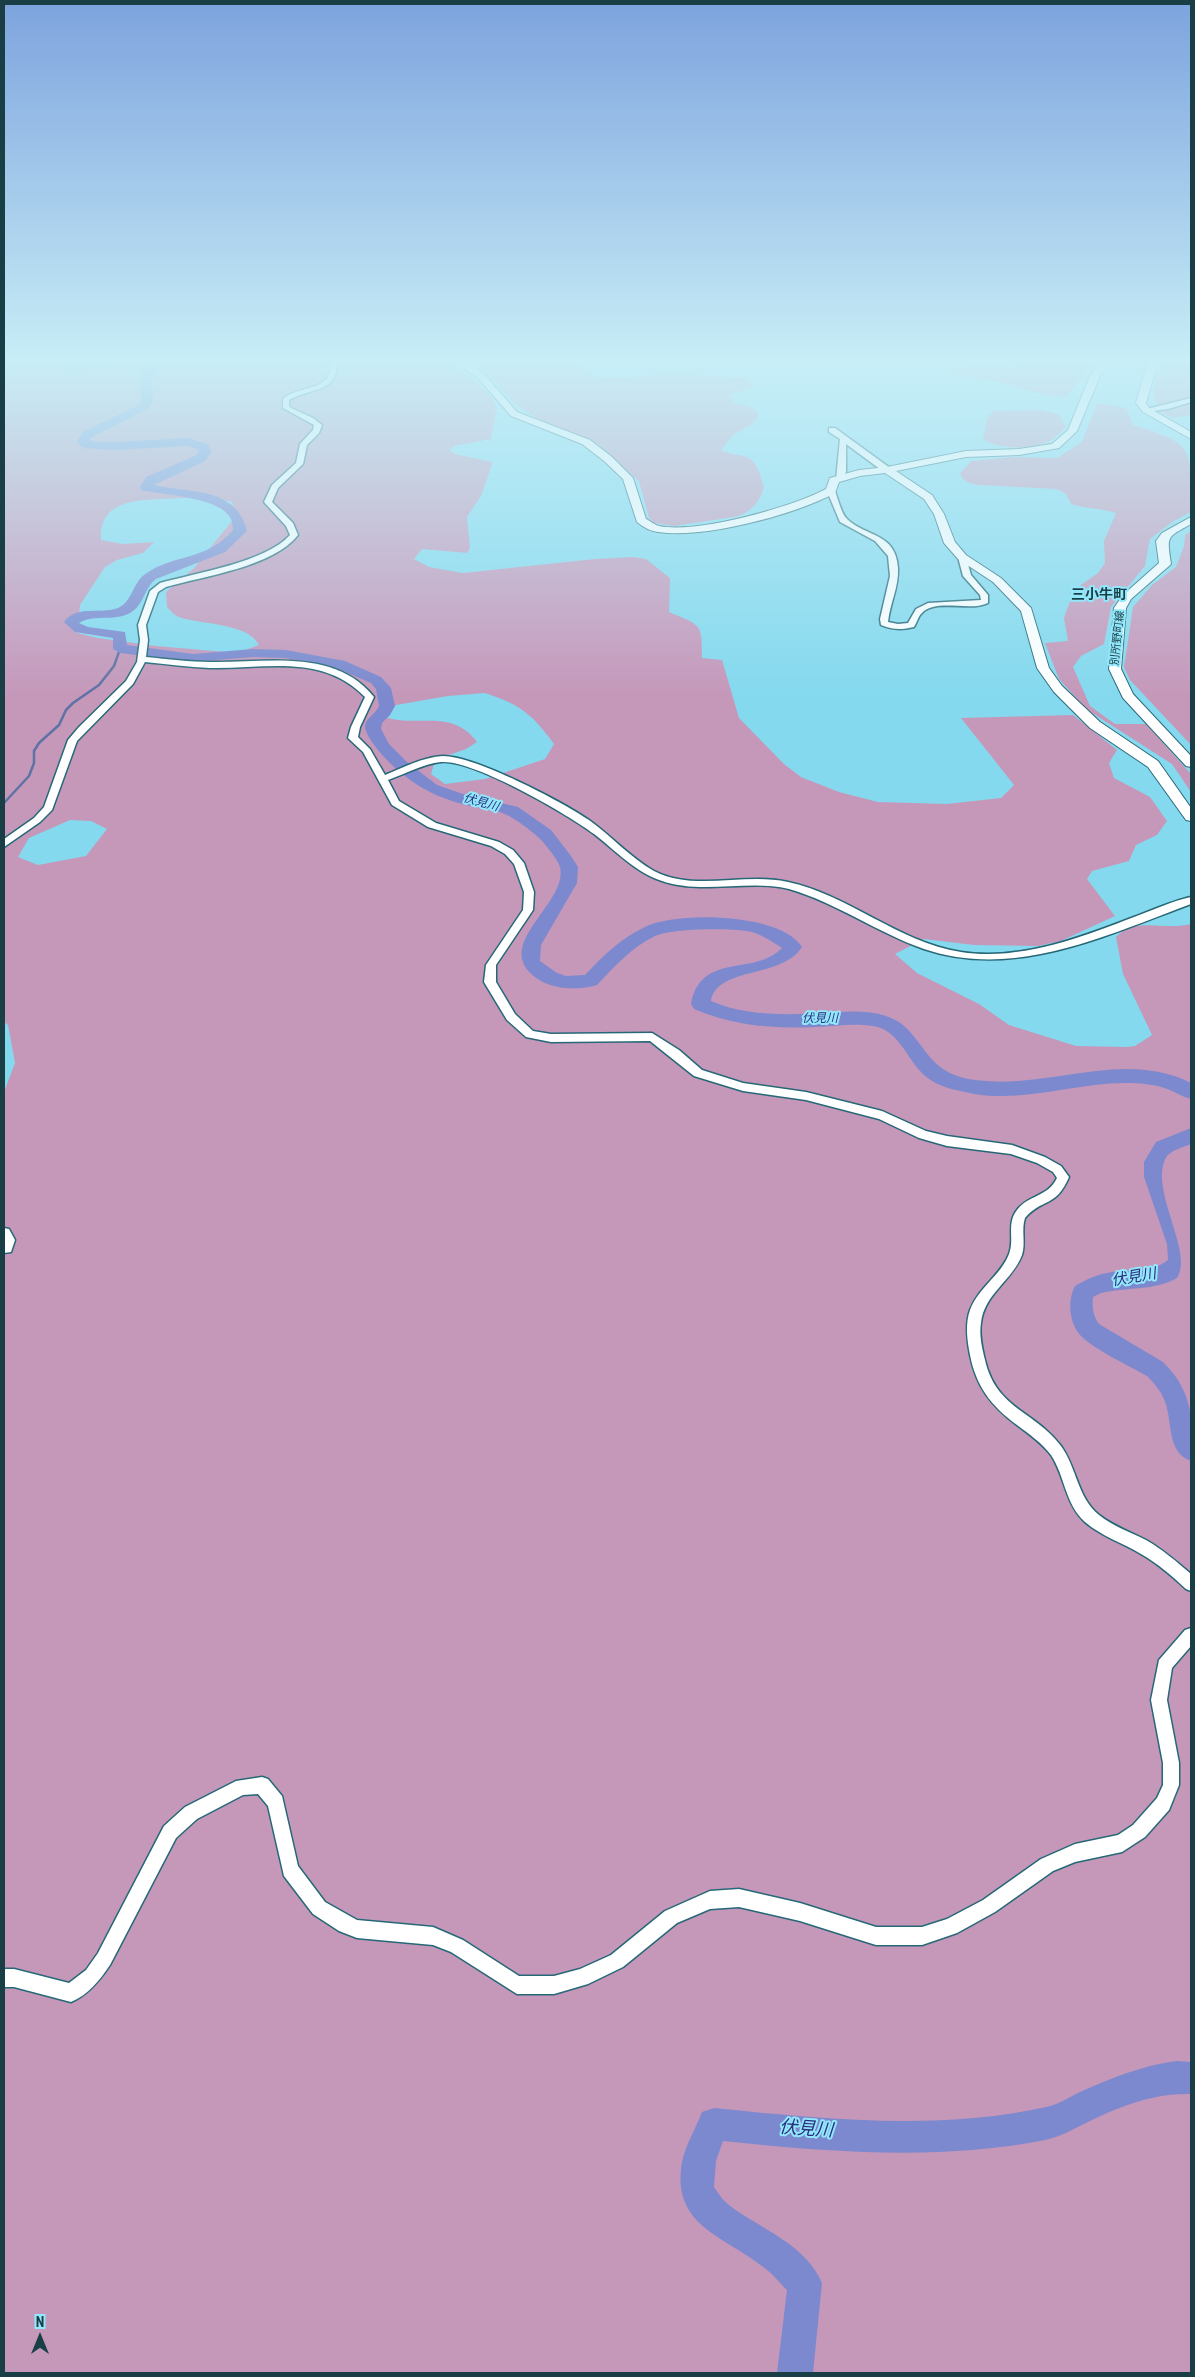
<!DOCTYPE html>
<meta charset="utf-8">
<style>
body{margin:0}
#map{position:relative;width:1195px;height:2377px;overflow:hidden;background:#85d9ee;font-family:"Roboto Condensed",sans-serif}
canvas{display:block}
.frame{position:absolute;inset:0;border:5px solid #1a3e46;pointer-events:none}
.north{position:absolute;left:15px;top:2312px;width:50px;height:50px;-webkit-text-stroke:4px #92e7fb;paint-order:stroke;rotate:0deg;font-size:14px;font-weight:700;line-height:20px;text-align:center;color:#1a3e46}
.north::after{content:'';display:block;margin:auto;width:18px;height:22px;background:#1a3e46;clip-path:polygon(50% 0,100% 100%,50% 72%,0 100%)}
</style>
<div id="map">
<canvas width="1195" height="2377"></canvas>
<div class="frame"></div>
<div class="north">N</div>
</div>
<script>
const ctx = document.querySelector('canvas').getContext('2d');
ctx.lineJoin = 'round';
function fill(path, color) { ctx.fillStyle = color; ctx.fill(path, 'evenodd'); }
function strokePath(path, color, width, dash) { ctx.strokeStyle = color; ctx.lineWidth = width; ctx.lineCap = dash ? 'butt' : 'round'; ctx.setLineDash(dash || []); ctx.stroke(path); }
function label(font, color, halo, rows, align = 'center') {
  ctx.font = font + ' "Roboto Condensed","Noto Sans JP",sans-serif'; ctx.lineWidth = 4; ctx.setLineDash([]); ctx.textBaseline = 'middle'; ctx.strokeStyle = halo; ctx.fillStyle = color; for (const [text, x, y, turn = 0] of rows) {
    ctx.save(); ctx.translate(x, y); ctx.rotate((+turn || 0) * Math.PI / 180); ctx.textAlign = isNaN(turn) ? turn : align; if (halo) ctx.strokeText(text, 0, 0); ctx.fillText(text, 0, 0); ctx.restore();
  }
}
fill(new Path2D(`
 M4,361h441c13,8 50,30 51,47 0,9 -4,21 -5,31l-37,7 -4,4 5,4 38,8 -12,34 -14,21 3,31 -3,5 -45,-4 -8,10 15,8 34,6 132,-14 38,-2 13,2 24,19 -1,34c32,14 33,10 33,46l20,2 17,58 45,46 17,13 38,15 39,10 69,2 54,-6 13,-13 -53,-67 112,-3 44,35 -8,13 5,15 36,19 17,24 -10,14 -21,10 -7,16 -37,10 -5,8 28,37 -54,25 -23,5 -64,-1 -50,-6 -29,15 22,19 62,31 30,21 67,21 51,1 8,-1 17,-11 -29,-61 -7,-37c19,-21 49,-6 75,-13v1449h-1187v-1281l11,-29 -7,-38 -4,-3zM178,498h37l17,4 4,14 -42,52 -28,24 1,15c4,4 8,9 12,10 22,8 68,5 80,28l-22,8 -81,-7 -58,-8 -21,-5 3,-28 25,-38 12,-7 26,-7 11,-11 -31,2 -22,-4c-2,-45 44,-39 77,-42zM485,693c36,12 47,21 69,51l-9,15 -60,20 -40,5 -14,-10 4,-14 31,-11 11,-7c-25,-34 -59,-14 -93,-25l12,-12 52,-9zM70,820l21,1 16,8 -21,27 -48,9 -20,-8 11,-19z
 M469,361h106l12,13 19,5 67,-6 72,5 12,7 -28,10 5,8 18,5 6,4v4l-6,8 -19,11 -12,15c9,5 19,4 28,8 9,5 12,20 15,29 -5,16 -13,26 -30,30l-60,9 -20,-3 -5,-5 -10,-37 -40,-36 -62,-26 -25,-18 -24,-28z
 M1035,361h59l-27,35c-23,2 -45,-8 -68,-14 -13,-3 -28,-4 -42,-6l-3,-4 12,-5h47z
 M1160,361h31v54l-19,3 -13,-7 -6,-20z
 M1097,403l29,5 7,17c62,19 58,21 58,87l-19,10 -22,17 -5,27 -34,41 -7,37 -23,12 -8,11 17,39 25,18h31l45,50v18l-19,-28 -86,-55 -27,-30 -14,-36 23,-2 -4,-23 10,-28 24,-17 7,-10 -1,-22 12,-28c-15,-5 -30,-4 -45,-9l-5,-10 -9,-5 -79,-4c-8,-2 -16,-3 -18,-12l11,-12 42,-4 44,1 25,-16z
 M1040,410l18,4 8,13c-5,4 -9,10 -15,13 -16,10 -53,10 -68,-1l4,-21 7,-7z
 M1191,531v214l-61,-65 -6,-13 9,-60 19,-22 24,-18 8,-21 1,-11z`), '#c598ba');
strokePath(new Path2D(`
 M4,803l25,-27 5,-13v-12l5,-8 20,-18 7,-15 7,-7 26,-18 15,-19 6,-17`), '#5f72a5', 2.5);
fill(new Path2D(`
 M68,361h11l-3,5 21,-5h21l-44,12 -11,-5z
 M145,361h12l-5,22 1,18 -5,8 -56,28 -3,4 24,1 76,-4 20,7 2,8 -6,8 -51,24c35,8 83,2 93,46l-22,21 -69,27c-11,8 -12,24 -23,32 -16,12 -38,2 -54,12l9,4 37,5 2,13 66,9 60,-5 33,1 59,11 36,16 10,11 4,18 -5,9 -8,8 -1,6 8,15 18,18 30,23 26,9 55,13 33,23 20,26 7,11 -1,16 -36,62 -1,16 17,12 9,3 19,-1c18,-19 36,-37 60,-48 32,-16 136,-14 157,20 -20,32 -85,19 -91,54 34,15 75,14 112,12 21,-1 42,-4 63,3 29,9 34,37 57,53 13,9 29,11 43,12 69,6 139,-31 205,2v16c-9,-2 -15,-7 -24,-10 -12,-5 -28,-6 -41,-6 -54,0 -108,22 -161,9 -15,-3 -31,-7 -42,-18 -17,-16 -24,-44 -50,-48 -19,-3 -38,0 -57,1 -41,2 -83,-1 -122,-18l-3,-5c10,-53 63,-27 91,-56 -11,-7 -22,-15 -35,-17 -19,-3 -74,-3 -92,5 -23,11 -41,31 -58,49 -17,5 -40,5 -56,-4 -56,-34 28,-76 19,-114 -1,-6 -17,-26 -22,-30 -9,-8 -21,-17 -31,-22 -12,-6 -28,-7 -41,-10 -35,-9 -58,-23 -83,-49 -6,-7 -17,-20 -18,-29 0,-9 11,-13 14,-21l-3,-17 -5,-6 -35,-15 -50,-10 -33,-1 -60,5 -73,-9 -7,-4v-11l-38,-6 -11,-10c13,-18 37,-7 54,-14 14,-6 15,-25 26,-33 29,-22 62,-13 89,-45 0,-3 -1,-8 -2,-11 -10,-22 -68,-24 -90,-29l-1,-3 6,-10 51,-22 2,-5 -11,-4 -75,4 -28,-2 -4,-1 -4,-6 7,-10 55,-26 2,-4 -1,-18z
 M1191,1128v16c-7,3 -19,6 -24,12 -20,31 28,97 10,122 -23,13 -51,9 -76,15l-8,4c-1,10 0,19 6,27l64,38c30,29 31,60 28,99 -25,-9 -18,-39 -26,-59 -3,-10 -11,-19 -18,-26 -16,-9 -53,-27 -65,-39 -13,-13 -15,-36 -7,-51 12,-7 23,-12 37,-14 19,-2 39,1 56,-12l-1,-16 -23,-67v-15l12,-20z
 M1177,2061l14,1v32c-36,-1 -68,11 -101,27 -15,7 -29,16 -45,19 -106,21 -216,12 -322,1l-7,20 -2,26c4,6 9,14 15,18 31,24 77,39 93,78l-9,90h-36l10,-83c-8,-8 -16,-18 -25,-24 -40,-31 -91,-41 -80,-104 3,-16 14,-34 20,-50l12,-4c107,11 226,23 332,-1 12,-2 23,-10 34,-15 32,-14 63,-27 97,-31z`), '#7c89ce');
const street = new Path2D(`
 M330,361h6c4,32 -27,27 -47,39v6l2,2 22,10 9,7 -3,8 -12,12 -4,19 -25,24 -6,14 21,21 5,12c-25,32 -94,41 -132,52l-8,5 -12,33 2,15 -2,17c22,2 44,5 65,5 55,1 124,-14 163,35l-14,30 -2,10 12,12 15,26c17,-7 38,-18 58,-19 32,0 118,45 146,64 21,15 43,39 65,51 40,21 91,1 134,11 61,13 110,60 173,70 58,9 119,-14 173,-35 19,-7 38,-16 57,-20v7c-84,31 -176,76 -267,45 -46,-16 -87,-46 -135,-60 -41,-10 -86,6 -127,-8 -26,-8 -47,-31 -68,-47 -26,-20 -122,-75 -153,-72 -18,2 -36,12 -53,18l11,21 37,22 63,19 14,8 11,13 10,29 -1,18 -37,55v17l19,32 18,17 18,3 101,-1 27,17 23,20 41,13 63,9 76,19 44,20 21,5 65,9 33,12 16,9 8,11c-13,31 -27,21 -44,41 -4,12 1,25 -3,37 -10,26 -38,39 -41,68 -2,12 1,25 4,37 11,49 50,51 76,86 16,22 16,51 38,69 14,11 31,17 47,25 16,9 31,22 45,34v17l-5,-2c-14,-13 -29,-26 -45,-35 -18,-11 -40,-18 -56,-32 -20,-18 -20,-46 -34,-67 -9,-12 -22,-21 -34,-30 -26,-19 -41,-39 -47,-70 -3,-15 -5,-31 0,-45 9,-23 31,-35 39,-56 6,-15 -3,-30 8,-44 11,-15 31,-13 40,-32l-4,-6 -16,-9 -26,-9 -64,-8 -28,-8 -40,-19 -73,-19 -63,-9 -49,-15 -44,-35 -99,1 -25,-5 -19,-17 -23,-38 2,-17 37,-55 1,-18 -10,-28 -9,-10 -14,-8 -63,-19 -36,-22 -29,-53 -15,-14 3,-11 14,-30c-43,-44 -99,-28 -155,-29 -22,-1 -43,-4 -65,-6l-12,22 -56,57 -25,69 -12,12 -36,25v-8l30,-21 10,-11 24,-67 11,-13 47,-46 11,-19 3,-22 -2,-15 12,-34 10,-8c36,-10 106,-21 130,-48l-4,-9 -22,-24 8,-17 24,-22 4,-19 13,-14 1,-5 -31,-17v-9c17,-15 51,-6 47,-38z
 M1191,398v4l-23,7 -22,3 -3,-2z
 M829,428h6l55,40v4h-6l-38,-28v28l-4,8h-6l4,-41 -11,-7z
 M828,489l7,2c3,8 6,22 12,28 18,18 49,13 51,49 1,19 -8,35 -10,54l10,2 10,-1 8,-14 12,-6 53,-3 -1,-5 -17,-19 -5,-19 4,-2 4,2 5,18 17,20v8c-18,9 -52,-5 -66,10 -4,3 -5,10 -8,14 -12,3 -22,3 -33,-2l-1,-6 10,-43 -2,-20 -13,-15 -35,-19 -13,-31z
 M4,1228l5,1 6,11 -4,12 -7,1z
 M1191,1628v18l-19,22 -5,32 12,63v22l-10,25 -24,27 -23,15 -47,10 -22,9 -58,41 -38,21 -35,12h-46l-76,-24 -61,-14 -29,2 -33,14 -54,44 -35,17 -34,10h-37l-66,-42 -18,-7 -76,-7 -18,-7 -26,-17 -29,-38 -16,-70 -10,-12 -15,1 -46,24 -21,19 -66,127c-10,15 -22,30 -39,37l-57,-15h-10v-18h10l55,14 17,-13 12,-17 66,-127 21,-19 51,-26 26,-4 6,2 14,17 16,70 27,36 32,18 76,7 30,13 56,36h35l26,-7 31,-14 54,-44 45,-20 29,-2 61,14 76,24h46l25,-8 36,-19 58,-41 34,-15 43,-9 15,-10 24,-27 6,-13v-22l-12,-63 8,-40 26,-30z`);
const secondary = new Path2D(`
 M454,361h11l19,13 33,38 73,28 22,17 21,21 13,41c4,2 9,6 13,7 38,8 133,-19 167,-37l4,-11 29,-8 28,-3 79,-16 53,-2 33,-5 16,-14 22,-54 10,-15h9l-9,15 -23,55 -18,17 -40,7 -53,2 -70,14 36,24 12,19 11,28 11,13 35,23 30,30 18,60 13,18 38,36 58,39 33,47v13l-5,-1 -38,-53 -58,-39 -36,-36 -17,-24 -16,-57 -28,-29 -35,-23 -14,-16 -10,-29 -10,-15 -39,-26 -25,3 -21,6 -4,11c-42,22 -130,46 -177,39 -8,-1 -15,-5 -21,-10l-14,-43 -19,-18 -22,-17 -71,-28 -33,-38z
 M1148,361h10l-12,42 3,5 42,24v7l-48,-27 -7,-9z
 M1191,517v7c-25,14 -24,11 -20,40l-2,2 -38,33 -5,9 -5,61 12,25 58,62v11l-5,-1 -63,-68 -14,-29 5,-61 9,-13 36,-32 -3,-22 6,-8z`);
strokePath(street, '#266877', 3);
strokePath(secondary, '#266877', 2);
fill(street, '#fff');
fill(secondary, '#fff');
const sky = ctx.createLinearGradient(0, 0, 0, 694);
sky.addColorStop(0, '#7da3de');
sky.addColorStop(0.52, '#c8eef7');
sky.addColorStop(1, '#c8eef700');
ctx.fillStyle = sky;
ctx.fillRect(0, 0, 1195, 694);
label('11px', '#1a3e46', '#92e7fb', [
 ["別所野町線",1118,638,-84]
]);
label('italic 12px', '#2a2f80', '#92e7fb', [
 ["伏見川",481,803,16],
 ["伏見川",820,1019]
]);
label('bold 14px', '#1a3e46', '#92e7fb', [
 ["三小牛町",1099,595]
]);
label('italic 15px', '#2a2f80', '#92e7fb', [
 ["伏見川",1134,1278,-10]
]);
label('italic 18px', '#2a2f80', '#92e7fb', [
 ["伏見川",806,2130,4]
]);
</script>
